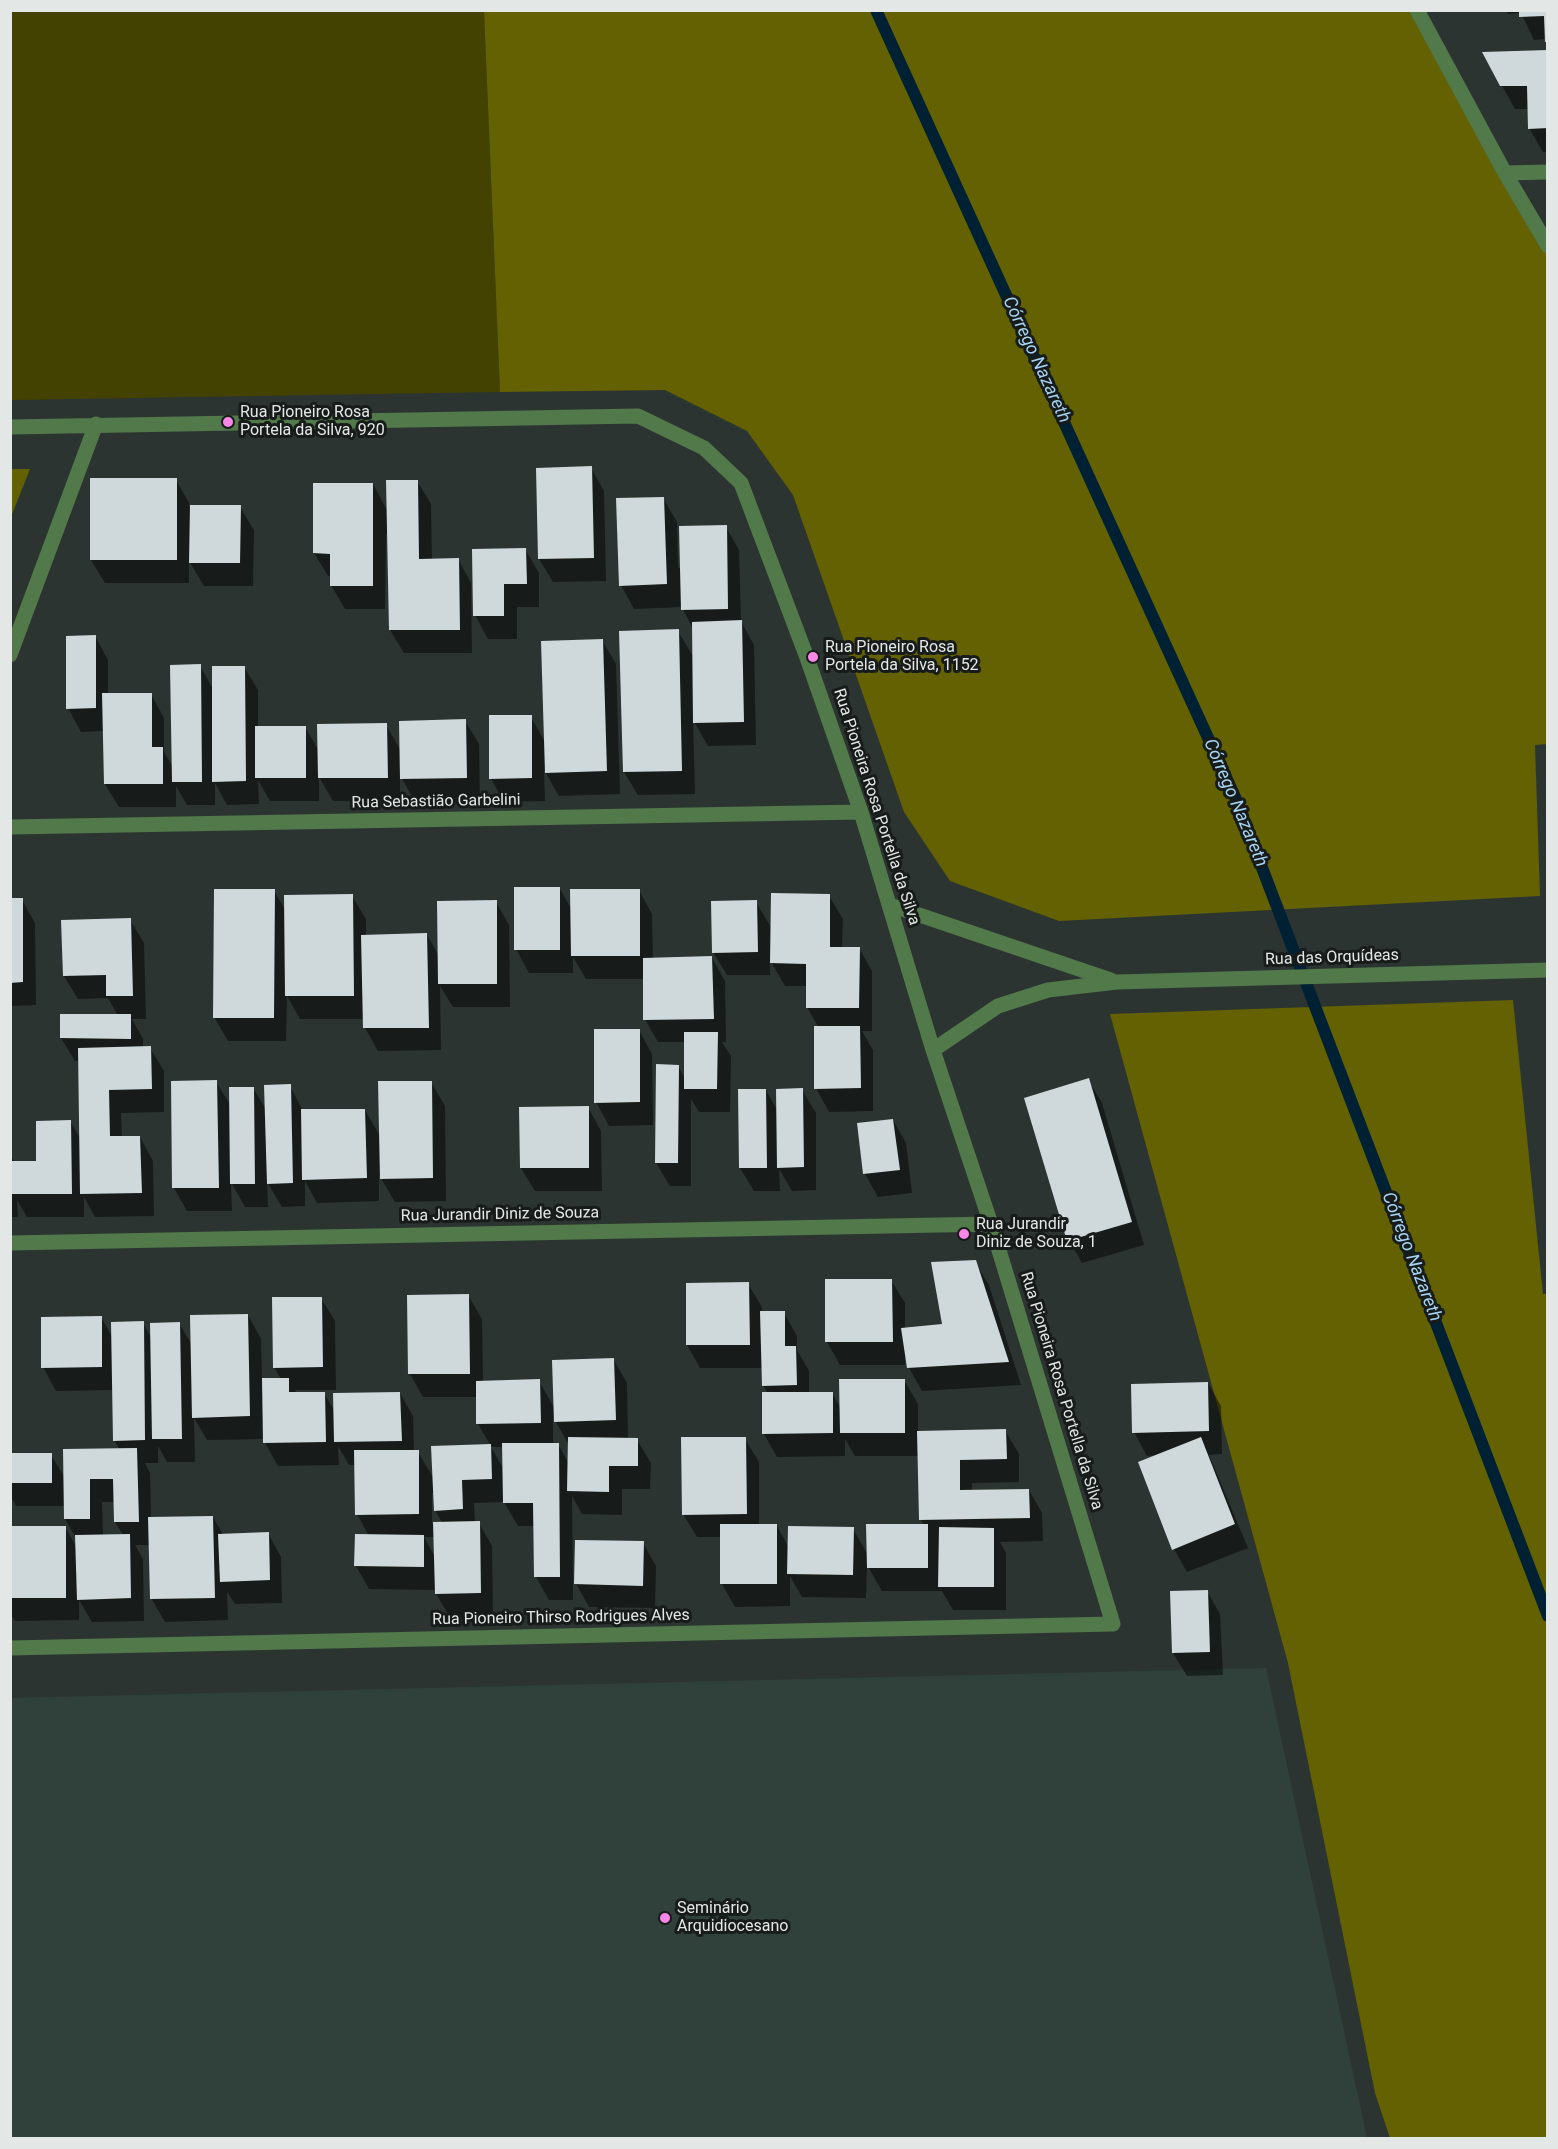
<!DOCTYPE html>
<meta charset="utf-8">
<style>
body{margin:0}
#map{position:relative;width:1558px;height:2149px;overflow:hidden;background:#2c3432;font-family:Roboto,sans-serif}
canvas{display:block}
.frame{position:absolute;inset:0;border:12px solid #e3e8e6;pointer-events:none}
</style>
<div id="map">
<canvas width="1558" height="2149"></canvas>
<div class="frame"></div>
</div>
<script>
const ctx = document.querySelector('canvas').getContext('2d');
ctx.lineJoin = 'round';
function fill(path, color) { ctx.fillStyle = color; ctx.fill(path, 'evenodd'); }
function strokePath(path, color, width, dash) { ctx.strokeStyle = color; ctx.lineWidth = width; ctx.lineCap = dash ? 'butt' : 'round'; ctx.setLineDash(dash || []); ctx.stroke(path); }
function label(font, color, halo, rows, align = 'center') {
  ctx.font = font + ' Roboto,sans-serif'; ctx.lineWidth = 6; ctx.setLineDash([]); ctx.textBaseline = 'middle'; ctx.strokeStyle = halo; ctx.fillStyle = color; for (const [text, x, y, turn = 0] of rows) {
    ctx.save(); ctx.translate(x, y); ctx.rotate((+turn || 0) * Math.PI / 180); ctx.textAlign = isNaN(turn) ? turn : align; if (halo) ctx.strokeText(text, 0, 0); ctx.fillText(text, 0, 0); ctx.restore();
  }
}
fill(new Path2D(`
 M1266,1668l101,470h-1356v-440z`), '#30403b');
fill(new Path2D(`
 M10,11h474l16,381 -489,8z`), '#434200');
fill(new Path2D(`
 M484,11h933l130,235 1,498 -13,1 5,151 -481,25 -109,-40 -46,-69 -111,-317 -46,-64 -82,-41 -165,2z
 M11,469h19l-19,48 -1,-48z
 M1513,1000l30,294h5l-1,844h-157l-15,-45 -87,-430 -178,-649z`), '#636101');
fill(new Path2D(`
 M1506,10h42v33l-2,-4 -12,1 -13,-27 -13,1z
 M1548,51v101h-5l-14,-24v-19h-14l-13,-23z
 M591,468l13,23 2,90 -53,1 -14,-23z
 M176,480l13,23v4h51l14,23 -1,56h-49l-15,-25v22h-84l-14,-23z
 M417,481l14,23 1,56 26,-1 13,24 1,70h-68l-14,-23 -1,-96h-3l-1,75h-40l-14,-24v-9h-3l-14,-23 59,-69 15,28z
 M663,498l14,24 1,46h3l45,-41 13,23 2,71 13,24 2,100 -48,1 -15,-26 2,74 -57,1 -14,-23 -3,-140 57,-1 16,27 -1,-29 -11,-22 -48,2 -13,-24z
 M525,549l14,24v34h-22v32h-29l-13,-24z
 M95,636l13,24v35l43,-1 13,24v34l9,15 27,-101 13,23 31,-22 14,23v37h47l14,24 67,-26 15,26 64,-30 14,23 1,57 -65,1 -15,-27v26h-67l-14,-24v24h-49l-12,-21 1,24 -32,1 -12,-22v22h-28l-11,-19v21h-57l-14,-23v-53l-24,1 -13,-24z
 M602,640l14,24 4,130 -61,2 -15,-26 1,31 -41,1 -13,-23 40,-62 14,25z
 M560,889l12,21 67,-20 13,24 1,45 59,-1 13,23 1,61h-4l9,14 -1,56h-31l-8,-13v87h-21l-14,-23 22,-97 7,13v-37h-27l-13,-23 -1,-40h-58l-13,-22v16h-44l-13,-24z
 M274,891l12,20 66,-15 14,23v17l61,-1 12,21 57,-54 13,23 1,82h-57l-13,-21 1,64 -63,1 -13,-23 -1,-9h-64l-13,-23 -1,45h-58l-14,-24z
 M829,896l14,23 -1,29h17l13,23v60h-10l11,19v61l-44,1 -13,-24 3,-60 -12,-21v-21h-22l-15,-26v15h-43l-14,-23 43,-50 16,27z
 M10,900h12l13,23 1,82 -26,1z
 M130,920l14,23 2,76h-14l11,20v9h7l14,23v41l-43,1 1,24h18l13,24 1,55 -59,1 -11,-20v20h-57l-10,-17 1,17h-8v-63l5,9h23l32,-42 11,19 -1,-79h-5l-14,-23 57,-22 -10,-18 -30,1 -14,-23 -2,-55z
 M639,1030l13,24 1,71 -44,1 -13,-24z
 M1088,1080l14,23 42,142 -62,18 -13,-23z
 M216,1082l15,24 22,-18 14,23 23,-25 13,25 62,-1 16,28 50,-56 14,24 1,95 -51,1 -16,-27v26l-62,2 -12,-22v25l-23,1 -15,-25 1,25h-23l-14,-25 1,29h-45l-13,-23z
 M740,1090h26l12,22 24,-22 14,23v77l-24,1 -13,-22 1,22h-26l-14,-23z
 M588,1107l13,24 1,60h-67l-14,-23v-60z
 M893,1120l13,23 6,50 -34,4 -13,-23 -6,-49z
 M975,1262l14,23 32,100 -99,6 -13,-23 -2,-11h-2v8h-65l-13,-23 -1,-61 65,-1 14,23v27l39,-5z
 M748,1284l14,23v6h22l13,23v14l12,21v22h23l9,16 63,-29 14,24v28l87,-2 14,24v28l-47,1v8l57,-1 13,23 1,28 -43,1 6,11v57h-53l-11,-19h-60l-15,-26 -1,33 -64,-1 -12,-21v30l-55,1 -13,-23 -1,-47h-24l-14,-23 62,-75 14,23v64h18l12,22 64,-19 15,26 56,-30 -3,-5 -2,-64h-64l-10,-17v17l-68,1 -13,-23 4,-40 -5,-9v-17h-63l-13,-23z
 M468,1295l14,24 1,63 56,-1 16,28 59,-49 13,23 1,56 9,1 14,23 -1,26h-28v26l-40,-1 -10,-18 1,82 70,-35 13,23 -1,42 -66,-1 -16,-29v22h-24l-13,-23 -1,-51h-17l-14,-24 -30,1 1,20h4l13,23 1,70 -43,1 -14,-23v-4l-67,-1 -13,-23 13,-30 -12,-22 -1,-49h-7l-11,-19 1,19 -61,1 -13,-23v-4l-58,1 -13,-22 1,44h-28l-9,-16v17h-13l5,10 1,46 62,-2 10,18 45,-2 13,24 1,46 -47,1 -8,-12 1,28 -63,2 -14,-24 -1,-53h-15l8,14 1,62 -52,1 -13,-22v20l-64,1 -5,-8v-85l55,-1 12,21 -1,-10 -11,-19v-13h-49l-6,-11v-40h41l14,23 55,-28 -6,-10v-50l-58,1 -13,-24 58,-50 12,21 30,-15 9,16 27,-16 13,22 56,-30 13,24 1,41 19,-1 -7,-12 47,-69 14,23 1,69h-41l2,4 27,-1 11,19 65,-19 13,23 1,36h4l16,27 57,-33 -13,-22v-27h-55l-13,-23zM553,1417l16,28v19l-11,-20h-5zM491,1447h13v23zM432,1493h2l1,17 8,14h-11zM102,1502h13v20l8,13 -20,1zM424,1537h11v20z
 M1208,1383l13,23 1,48 -13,1 39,93 -61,24 -13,-23 -16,-94 -11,1 -13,-24z
 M1207,1591l13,23 3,61 -36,1 -14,-23z`), '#0007');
strokePath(new Path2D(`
 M876,10l359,787 313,819`), '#002133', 12);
fill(new Path2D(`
 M1519,10h29v32h-3l-1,-26 -25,1z
 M1548,50v78l-20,1 -1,-43h-27l-18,-34z
 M592,466l2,92 -56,1 -2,-91z
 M90,478h87v82h-87z
 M386,480h32l1,79 40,-1 1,72h-71z
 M313,483h60v103h-43v-32l-17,-1z
 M664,497l3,87 -48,2 -3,-88z
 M190,505h51l-1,58h-51z
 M727,525l1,84 -47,1 -2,-84z
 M526,548l1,36h-23v32h-31l-1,-67z
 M742,620l2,102 -51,1 -1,-101z
 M679,629l3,142 -59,1 -4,-141z
 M96,635v73l-30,1v-73z
 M603,639l4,132 -62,2 -4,-132z
 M201,664l1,118h-30l-2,-117z
 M212,666h33l1,115 -34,1z
 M102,693h50v54h11v37h-59z
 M489,715h43v63l-43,1z
 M466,719l1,59 -67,1 -1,-58z
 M387,723l1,55h-70l-1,-54z
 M255,726h51v52h-51z
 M514,887h46v63h-46z
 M214,889h61l-1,129h-61z
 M570,889h70v67h-69z
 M771,893l59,1v53h30l-1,61h-53v-44l-36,-1z
 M353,894l1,102h-69l-1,-101z
 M10,898h13v84l-13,1z
 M497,900v84h-59l-1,-83z
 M757,900l1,52 -46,1 -1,-52z
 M131,918l2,78h-27v-21l-43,1 -2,-56z
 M427,933l2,95h-66l-2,-93z
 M712,956l2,63 -71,1v-62z
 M60,1014h71v25l-71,-1z
 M814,1026h46l1,62 -47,1z
 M594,1029h46v73l-46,1z
 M684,1032h34l-1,57h-33z
 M151,1046l1,43 -43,1 1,46h30l2,57 -62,1 -2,-146z
 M656,1064l23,1 -1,98h-23z
 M1089,1078l43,144 -65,19 -43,-143z
 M217,1080l2,108h-47l-1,-107z
 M378,1081h54l1,97 -53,1z
 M291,1084l2,99 -26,1 -3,-99z
 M229,1087h25l1,97h-25z
 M803,1088l1,79 -27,1 -1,-79z
 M738,1089h28l1,79h-28z
 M589,1106v62h-69l-1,-61z
 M301,1109h64l2,69 -65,2z
 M893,1119l7,51 -37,4 -6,-51z
 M71,1120l1,74h-60v-33h24v-40z
 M976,1260l33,102 -102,6 -6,-40 41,-4 -11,-62z
 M825,1279h67l1,63h-68z
 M749,1282l1,63h-64v-62z
 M469,1294l1,80h-62l-1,-79z
 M272,1297h50l1,70 -50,1z
 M760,1311h25v35h11l1,39 -35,1z
 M248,1314l2,102 -58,2 -2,-103z
 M102,1316v51l-61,1v-51z
 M144,1321l1,119 -32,1 -2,-119z
 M180,1322l2,117h-30l-2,-116z
 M614,1358l2,62 -62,2 -2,-62z
 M262,1378h27v14h36l1,50 -63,1z
 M540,1379l1,44 -65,1v-43z
 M839,1379h66v54h-65z
 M1208,1382l1,49 -77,2 -1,-49z
 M400,1392l2,49 -68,1 -1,-49z
 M762,1392h71v41l-71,1z
 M1006,1429l1,30 -47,1v30l69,-1 1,29 -111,2 -2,-89z
 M568,1437l70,1v28h-29v26l-42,-1z
 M681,1437h65l1,77 -65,1z
 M1201,1437l34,87 -63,26 -34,-88z
 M502,1443h57l1,134h-26l-1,-74h-30z
 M491,1444l1,35 -30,1 1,29 -29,2 -3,-65z
 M137,1448l2,74h-25l-1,-43h-23v40h-26l-1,-70z
 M354,1450h65v64l-64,1z
 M10,1453h42v30h-42z
 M213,1516l2,82 -65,1 -2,-82z
 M480,1521l1,72 -46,1 -2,-72z
 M720,1524h57v60h-57z
 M866,1524h62v44h-61z
 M10,1526h56v72h-56z
 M788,1526l66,1 -1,48 -66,-1z
 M939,1527l55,1v59h-56z
 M269,1532l1,48 -50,2 -2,-48z
 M130,1534l1,64 -54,2 -2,-65z
 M355,1534l69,1v32l-70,-1z
 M575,1540l69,1 -1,45 -69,-2z
 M1208,1590l2,62 -38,1 -2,-62z`), '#cfd9db');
strokePath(new Path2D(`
 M1417,10l88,163 43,73
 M1505,173l43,-1
 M10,427l628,-11 66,32 37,35 65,172 55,157 72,238 58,174 122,400 -1103,24
 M10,655l86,-231
 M10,827l851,-15
 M890,905l221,75
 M933,1050l65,-44 50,-16 69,-8 431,-12
 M10,1243l981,-19`), '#517949', 15);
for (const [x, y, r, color] of [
 [228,422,6,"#f987e8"],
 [813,657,6,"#f987e8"],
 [964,1234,6,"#f987e8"],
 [665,1918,6,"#f987e8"]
]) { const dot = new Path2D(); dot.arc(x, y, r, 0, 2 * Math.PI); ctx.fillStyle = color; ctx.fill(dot); strokePath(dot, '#171b1a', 2); }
label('16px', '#e3e8e6', '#171b1a', [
 ["Rua Pioneiro Rosa",240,413],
 ["Portela da Silva, 920",240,431],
 ["Rua Pioneiro Rosa",825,648],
 ["Portela da Silva, 1152",825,666],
 ["Rua Jurandir",976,1225],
 ["Diniz de Souza, 1",976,1243],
 ["Seminário",677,1909],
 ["Arquidiocesano",677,1927]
], 'left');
label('16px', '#e3e8e6', '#171b1a', [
 ["Rua Sebastião Garbelini",436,802,-1],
 ["Rua Pioneira Rosa Portella da Silva",876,807,72],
 ["Rua das Orquídeas",1332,958,-2],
 ["Rua Jurandir Diniz de Souza",500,1215,-1],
 ["Rua Pioneira Rosa Portella da Silva",1061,1391,73],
 ["Rua Pioneiro Thirso Rodrigues Alves",561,1618,-1]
]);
label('italic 18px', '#a5d3f1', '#171b1a', [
 ["Córrego Nazareth",1036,360,65],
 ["Córrego Nazareth",1235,803,67],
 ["Córrego Nazareth",1411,1257,69]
]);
</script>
